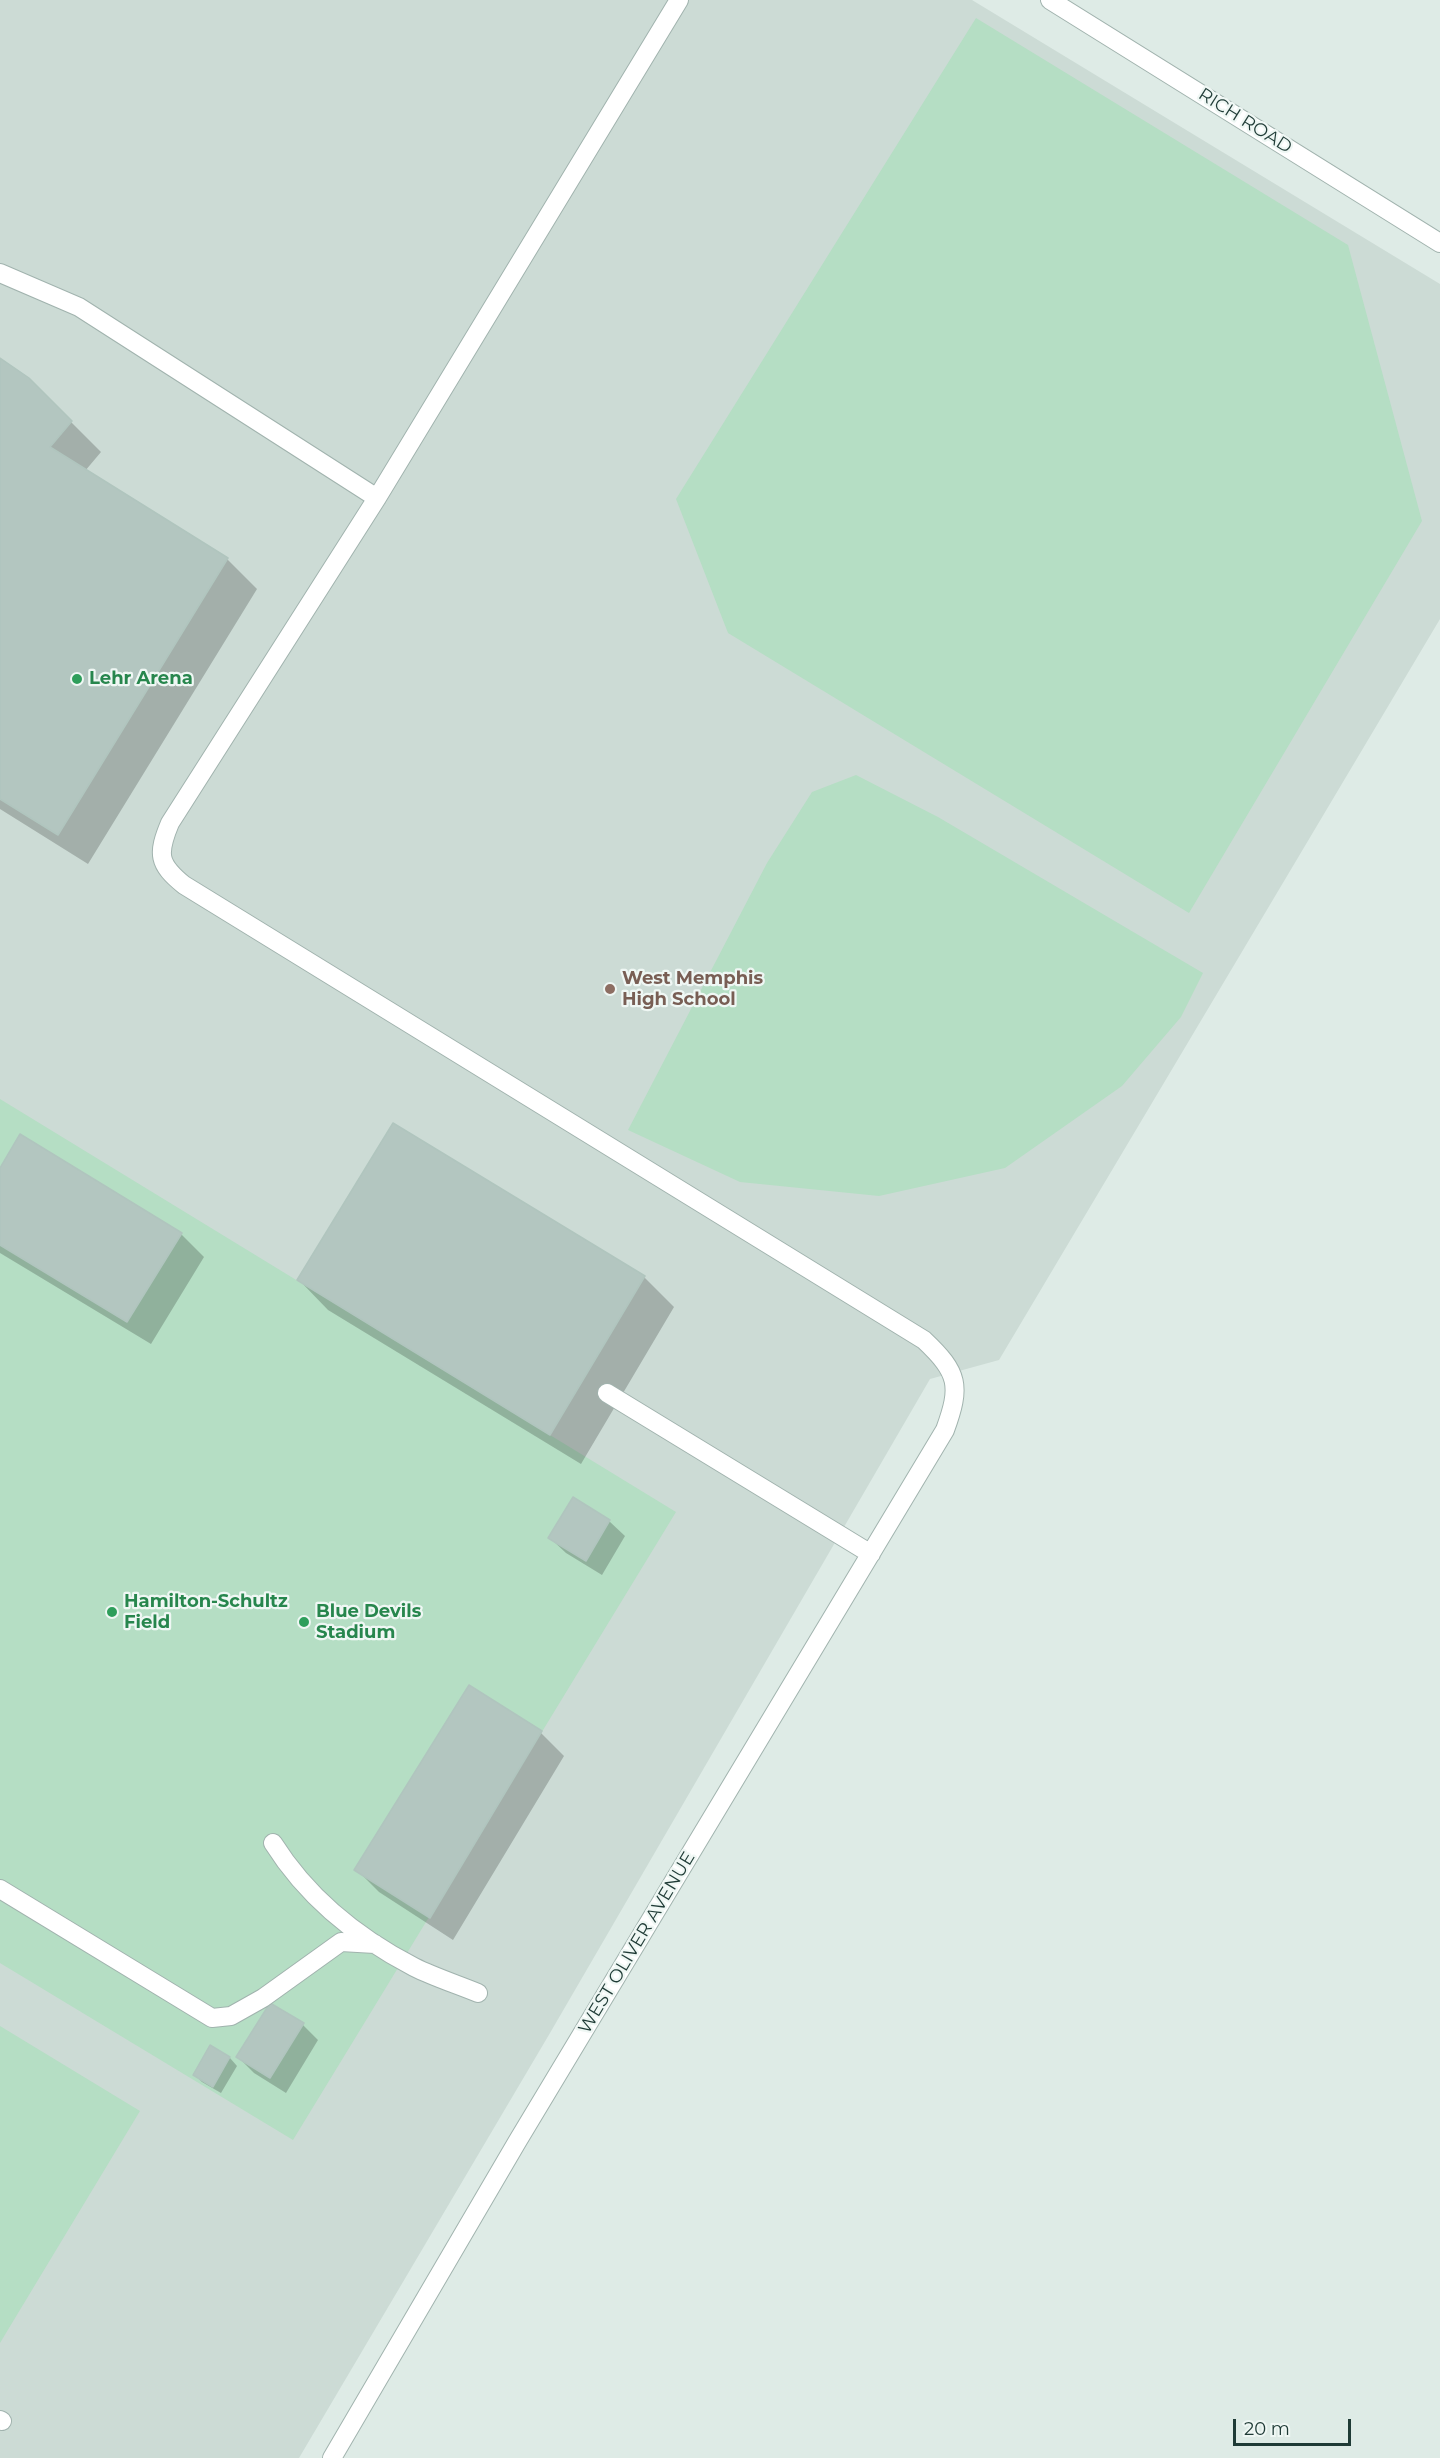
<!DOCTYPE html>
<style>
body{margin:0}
#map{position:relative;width:1440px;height:2458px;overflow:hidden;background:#deebe6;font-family:Montserrat,sans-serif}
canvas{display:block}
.scale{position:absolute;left:1233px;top:2419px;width:118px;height:27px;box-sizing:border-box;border:3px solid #1f3b36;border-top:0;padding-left:8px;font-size:18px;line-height:21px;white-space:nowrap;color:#1f3b36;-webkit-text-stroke:4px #eff7f4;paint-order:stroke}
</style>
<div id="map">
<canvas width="1440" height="2458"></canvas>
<div class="scale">20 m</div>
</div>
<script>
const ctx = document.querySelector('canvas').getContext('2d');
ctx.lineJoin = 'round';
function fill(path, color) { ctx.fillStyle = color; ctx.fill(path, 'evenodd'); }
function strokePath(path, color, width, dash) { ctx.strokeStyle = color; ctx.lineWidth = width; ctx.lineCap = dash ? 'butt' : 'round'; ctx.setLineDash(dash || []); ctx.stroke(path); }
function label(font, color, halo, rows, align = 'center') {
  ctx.font = font + ' Montserrat,sans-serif'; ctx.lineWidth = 4.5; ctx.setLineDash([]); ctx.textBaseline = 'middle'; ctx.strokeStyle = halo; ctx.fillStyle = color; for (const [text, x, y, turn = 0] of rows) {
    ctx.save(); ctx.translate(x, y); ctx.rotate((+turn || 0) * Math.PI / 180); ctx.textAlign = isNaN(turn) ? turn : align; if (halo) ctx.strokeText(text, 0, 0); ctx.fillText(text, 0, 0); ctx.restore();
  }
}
fill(new Path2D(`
 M0,0h972l468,284v335l-441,741 -69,19 -380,654 -251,425h-299z`), '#ccdbd5');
fill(new Path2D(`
 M976,18l372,227 74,276 -233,392 -461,-280 -52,-134z
 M856,775l82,42 265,156 -22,44 -59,69 -117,82 -126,28 -139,-14 -112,-52 139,-267 45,-71z
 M0,1099l676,413 -383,628 -293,-177z
 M0,2026l140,85 -140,232z`), '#b5dec4');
fill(new Path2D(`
 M0,360l28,19 73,73 -16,19 142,88 30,30 -169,275 -88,-55z
 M0,1171l181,63 23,23 -53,87 -151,-91z
 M644,1277l30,30 -93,157 -253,-154 -29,-30z
 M609,1521l16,15 -23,39 -36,-22 -16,-15z
 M470,1687l71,46 23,23 -111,184 -74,-48 -23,-23z
 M303,2025l15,15 -32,53 -32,-20 -16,-16z
 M210,2047l20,11 7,8 -16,27 -19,-11 -7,-7z`), '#0003');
const building = new Path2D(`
 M0,358l29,20 43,43 -22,26 178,111 -170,277 -58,-36z
 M393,1123l252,153 -95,159 -253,-155z
 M20,1134l162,99 -55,89 -127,-77v-77z
 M573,1497l37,23 -24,41 -38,-23z
 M469,1685l73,46 -112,187 -76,-48z
 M270,2003l34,20 -34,55 -34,-21z
 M210,2045l20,12 -17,30 -20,-12z`);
fill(building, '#b3c6c0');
strokePath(building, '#b0c5be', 1.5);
const minor = new Path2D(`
 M1050,0l390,243
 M0,273l79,34 298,191
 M607,1393l264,161
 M273,1843c34,54 85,95 141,124 20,10 42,17 64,26
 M0,1889l212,129 19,-2 32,-18 78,-56 34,2
 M0,2420l2,1
 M332,2458l185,-316 428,-712c16,-44 14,-57 -21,-90l-740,-455c-26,-21 -27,-31 -14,-62l207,-325 302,-498`);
strokePath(minor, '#a1b3ae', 20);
strokePath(minor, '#fff', 18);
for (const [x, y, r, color] of [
 [77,679,6,"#2e9e5b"],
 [610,989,6,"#8d6e63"],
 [112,1612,6,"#2e9e5b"],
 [304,1622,6,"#2e9e5b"]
]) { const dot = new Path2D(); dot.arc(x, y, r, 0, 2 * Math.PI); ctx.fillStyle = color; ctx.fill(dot); strokePath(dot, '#eff7f4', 2); }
label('18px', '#1f3b36', '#eff7f4', [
 ["RICH ROAD",1245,121,32],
 ["WEST OLIVER AVENUE",637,1943,-59]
]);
label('bold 18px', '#27864d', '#eff7f4', [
 ["Lehr Arena",89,679],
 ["Hamilton-Schultz",124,1602],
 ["Field",124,1623],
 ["Blue Devils",316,1612],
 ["Stadium",316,1633]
], 'left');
label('bold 18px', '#785e54', '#eff7f4', [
 ["West Memphis",622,979],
 ["High School",622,1000]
], 'left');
</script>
